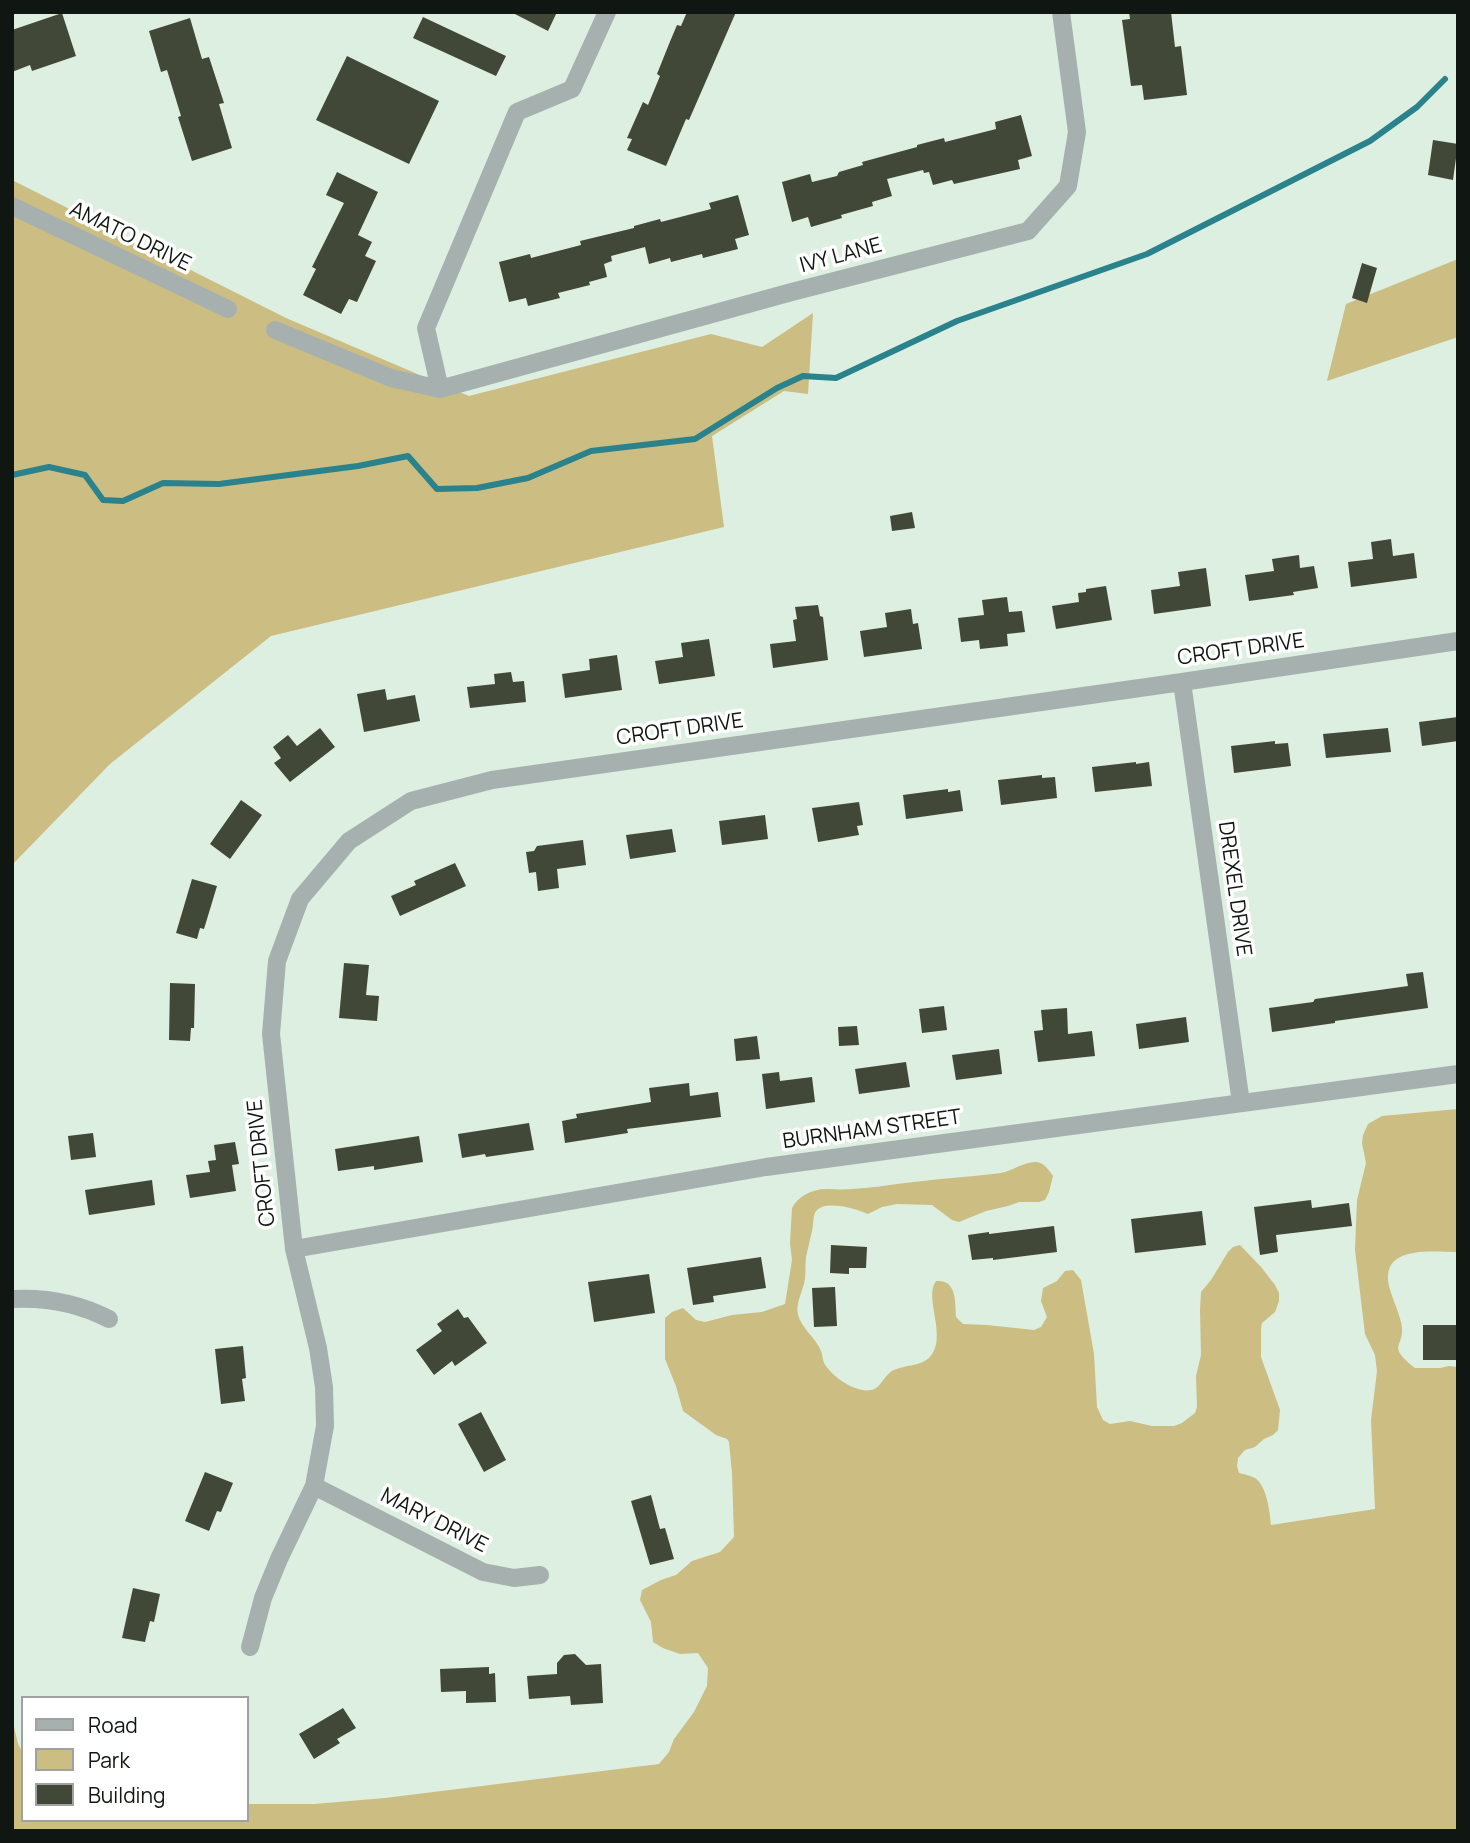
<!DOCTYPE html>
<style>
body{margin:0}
#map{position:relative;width:1470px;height:1843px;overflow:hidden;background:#dcefe0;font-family:Manrope,sans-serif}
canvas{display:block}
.frame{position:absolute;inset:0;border:14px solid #101611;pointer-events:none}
.legend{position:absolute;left:21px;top:1696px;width:228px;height:126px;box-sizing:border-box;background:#fff;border:2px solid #9fa2a0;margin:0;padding:9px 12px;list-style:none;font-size:21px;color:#101611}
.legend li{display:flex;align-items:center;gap:14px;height:35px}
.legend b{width:35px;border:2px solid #9fa2a0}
</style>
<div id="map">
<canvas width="1470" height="1843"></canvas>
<div class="frame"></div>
<ul class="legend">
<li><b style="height:9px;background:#a6b1af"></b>Road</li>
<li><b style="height:19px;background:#ccbd82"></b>Park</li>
<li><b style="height:19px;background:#424837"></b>Building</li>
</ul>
</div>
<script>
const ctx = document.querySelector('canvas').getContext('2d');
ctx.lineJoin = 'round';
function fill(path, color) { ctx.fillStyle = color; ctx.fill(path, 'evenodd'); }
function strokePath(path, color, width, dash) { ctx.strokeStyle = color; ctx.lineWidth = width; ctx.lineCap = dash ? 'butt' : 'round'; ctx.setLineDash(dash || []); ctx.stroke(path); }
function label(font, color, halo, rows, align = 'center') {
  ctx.font = font + ' Manrope,sans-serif'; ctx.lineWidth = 7; ctx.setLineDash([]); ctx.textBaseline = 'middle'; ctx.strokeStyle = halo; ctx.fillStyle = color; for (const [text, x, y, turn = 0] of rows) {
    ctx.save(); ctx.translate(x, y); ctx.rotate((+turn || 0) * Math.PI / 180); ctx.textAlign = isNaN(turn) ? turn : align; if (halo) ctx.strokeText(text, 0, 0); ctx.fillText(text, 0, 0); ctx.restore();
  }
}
fill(new Path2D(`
 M12,180l274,138 183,78 242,-62 51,13 51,-34 -5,81 -24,-3 -72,45 12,91 -453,109 -161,128 -98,101z
 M1458,259v78l-131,44 19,-77z
 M1458,1109v143c-25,0 -78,-8 -69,34 3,12 9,24 12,36 6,27 -17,21 14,46h25l9,-2 9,1v464h-1446v-113l6,26 5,9v67h224v-16h67l71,-6 274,-34 10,-12 5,-13 20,-27 13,-26 1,-18 -10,-15 -18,1 -17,-6 -10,-6 -2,-20 -11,-22 2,-10 19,-10 15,-5 16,-14 28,-9 14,-15 -2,-64 -3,-31 -2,-3 -11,-4 -33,-24 -7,-25 -11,-27v-41l7,-6 11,-4 13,12 9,2 27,-7 30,-3 23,-8 7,-44 -2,-17 2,-35c6,-12 22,-20 36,-19 28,2 58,-4 86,-7 29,-4 58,-5 87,-9 11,-2 24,-12 36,-11 7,1 12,8 16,14l-4,16 -4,8 -6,2h-20l-11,4 -22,5 -27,11 -7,-2 -20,-15 -35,-1 -15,3 -14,7c-11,-5 -41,-14 -51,-4 -5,5 -3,14 -5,21 -2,9 -4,17 -6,26 -1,7 0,14 -1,21 -1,12 -10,24 -7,37 4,14 18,23 23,36 2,5 1,10 5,15 8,12 30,27 45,24 10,-1 13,-16 23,-20 10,-5 27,-4 35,-12 20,-20 -6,-60 7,-77 21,-2 19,21 20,36l7,7 24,1 47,5 7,-3 6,-10 -6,-16 2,-13 14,-7 8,-10 8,-1 8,10 13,74 3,53 6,13 7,4 20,-3 22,5h22l8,-3 13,-10 2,-6 -1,-31 5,-21 -1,-45 1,-18 10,-12 17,-28 5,-5 7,-2 21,22 14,18 4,8v8l-4,11 -13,11 -1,6v28l19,53 -2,20 -5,5 -9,4 -9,8 -10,3 -7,8 -1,8 2,7c5,1 12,3 16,5 12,8 15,35 16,47l104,-16 -4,-89 6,-49 -2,-16 -10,-21 -10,-84 2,-50 9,-37 -4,-20 1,-8 5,-11 14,-8z`), '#ccbd82');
strokePath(new Path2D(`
 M12,475l37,-8 36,8 18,25 20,1 40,-18 56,1 139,-18 50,-10 29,33 40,-1 51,-10 63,-27 104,-12 82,-51 26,-12 33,2 121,-57 190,-67 223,-113 47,-34 28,-28`), '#29828c', 6);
fill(new Path2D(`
 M511,12h46l-9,19z
 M687,12h49l-47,108 -3,-1 -20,47 -39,-16 5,-11 -5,-1 16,-36 5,3 12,-29 -3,-2 12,-30 8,-19 4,1z
 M1129,12h42l4,35 6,-1 6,49 -43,5 -2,-15 -11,1 -9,-66 8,-1z
 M62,13l14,43 -44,15 -2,-6 -18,7v-42z
 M423,17l83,39 -10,20 -83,-38z
 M190,18l12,41 7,-2 15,46 -5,1 13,44 -40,13 -14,-44 3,-1 -14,-46 -6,2 -12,-41z
 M347,56l92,45 -30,63 -93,-44z
 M1021,115l11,41 -14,4 2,9 -66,15 -2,-4 -19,5 -4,-13 -5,1 -1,-3 -36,9 5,17 -20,6 1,4 -32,9 1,3 -31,9 -3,-10 -16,5 -10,-40 28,-8 2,8 25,-6 2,-4 24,-7 -1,-3 55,-15v-2l27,-7 1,4 51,-13 -1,-7z
 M1433,140l25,4 -5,36 -25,-5z
 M337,172l41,20 -20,43 14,7 -7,14 11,5 -19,41 -8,-3 -8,15 -38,-19 13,-26 -4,-2 32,-64 -18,-8z
 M738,195l11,40 -14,4 3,10 -35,9 -1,-4 -31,8 -1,-4 -21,6 -4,-17 -34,9 1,5 -8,3 3,13 -18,5 1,3 -32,8 2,5 -32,8 -2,-8 -17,4 -10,-40 31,-8 1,4 50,-13 -1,-4 54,-13v-2l26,-7 1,3 50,-13 -2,-6z
 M1362,263l15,5 -10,35 -15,-5z
 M912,512l3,16 -23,3 -2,-15z
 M1391,539l2,17 21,-3 3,25 -66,9 -3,-25 25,-3 -2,-17z
 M1299,555l1,13 14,-2 4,22 -25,4 1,3 -45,6 -4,-26 29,-4 -2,-12z
 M1206,568l5,38 -57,8 -3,-24 29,-4 -2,-14z
 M1106,586l6,34 -56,9 -4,-23 27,-4 -1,-9 8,-1v-3z
 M1007,597l2,15 13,-1 3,21 -18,2 1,12 -28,3 -1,-9 -18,2 -3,-24 26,-3 -2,-15z
 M818,605l2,11 3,1 5,43 -55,8 -3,-24 26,-3 -3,-21 4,-1 -2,-12z
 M911,609l2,15 5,-1 4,26 -58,8 -4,-26 27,-4 -2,-14z
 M709,639l6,37 -56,8 -4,-23 28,-4 -2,-14z
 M617,655l5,35 -57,8 -3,-24 28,-4 -1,-11z
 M511,672l2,10 11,-1 2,21 -56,6 -3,-21 28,-3 -1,-10z
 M385,689l2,11 28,-5 5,26 -56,11 -7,-38z
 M1458,717v24l-36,5 -3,-24z
 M320,728l15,19 -45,35 -16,-19 7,-5 -8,-11 15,-12 9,11z
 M1388,728l3,24 -65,6 -3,-24z
 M1275,741v3l13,-1 3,23 -57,7 -3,-27z
 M1136,762v2l13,-2 3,24 -57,6 -3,-25z
 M1042,775v3l13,-1 2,21 -56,7 -3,-25z
 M948,789v3l12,-2 3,21 -57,8 -3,-24z
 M241,800l21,15 -32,44 -20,-15z
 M859,802l4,23 -6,1 2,9 -41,7 -6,-34z
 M765,815l3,24 -46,6 -3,-24z
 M672,829l4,23 -46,7 -4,-24z
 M583,840l3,25 -29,4 2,19 -21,3 -2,-19 -7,1 -3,-21 8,-1 3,-5z
 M455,863l11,23 -66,30 -9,-20 25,-11 -2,-4z
 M192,879l25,7 -13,43 -4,-1 -3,11 -21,-6z
 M344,963l25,2 -3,30 13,1 -2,25 -38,-3z
 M1423,972l5,36 -93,13v2l-63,9 -3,-24 44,-6 2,-3 93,-13 -2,-12z
 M170,983l25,1 -1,44h-3l-1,13 -21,-1z
 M944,1006l3,24 -25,3 -3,-24z
 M1067,1008l1,26 24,-3 3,25 -57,6 -4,-31 9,-1 -2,-20z
 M1186,1017l3,25 -50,7 -3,-25z
 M857,1026l2,19 -20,1 -1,-19z
 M757,1036l3,23 -24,2 -2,-22z
 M999,1049l3,25 -46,6 -4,-25z
 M906,1062l4,25 -51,7 -4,-25z
 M779,1072l1,9 32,-4 3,25 -49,7 -4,-35z
 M689,1083l1,13 28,-4 3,25 -94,12 1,4 -63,10 -3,-22 15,-3 -1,-4 75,-12 -2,-14z
 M529,1123l5,27 -48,7 -1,-3 -23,4 -4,-24z
 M93,1133l3,24 -25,3 -3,-24z
 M419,1136l4,26 -49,8v-4l-36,5 -3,-22z
 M235,1142l4,22 -7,1 4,26 -46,7 -4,-23 24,-3 -2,-11 8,-1 -2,-15z
 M152,1180l3,25 -66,10 -4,-25z
 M1311,1200l1,8 37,-5 3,23 -76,9 2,17 -18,3 -6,-48z
 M1202,1211l4,34 -71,8 -4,-34z
 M1054,1226l3,26 -64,8v-2l-21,2 -4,-25 21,-3v2z
 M831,1245l36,2 -1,21h-17v6l-19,-1z
 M761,1257l5,31 -53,8 1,6 -21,3 -6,-37z
 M649,1274l6,39 -61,9 -6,-40z
 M835,1287l2,39 -23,1 -2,-39z
 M458,1309l6,9 4,-1 19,26 -32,23 -3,-5 -18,14 -18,-25 26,-19 -5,-7z
 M1423,1325h35v35h-35z
 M243,1346l3,32 -4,1 3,22 -24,3 -6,-55z
 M481,1412l25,48 -22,12 -26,-48z
 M205,1472l28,11 -12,29 -4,-1 -8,20 -24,-10z
 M651,1495l9,34 5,-1 9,31 -24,6 -19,-64z
 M133,1588l27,6 -6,28 -4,-1 -5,21 -23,-4z
 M575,1654l11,11 15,-1 2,39 -32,2 -1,-9 -41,3 -2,-23 30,-2v-11l7,-8z
 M489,1667v7l6,-1 1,29 -30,1v-12l-25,1 -1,-23z
 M343,1708l13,20 -19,11 3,4 -26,16 -15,-25z`), '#424837');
strokePath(new Path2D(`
 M12,206l216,103
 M275,330l116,48 49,11 348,-96 240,-62 40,-45 9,-54 -16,-120
 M440,389l-14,-61 91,-216 55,-23 35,-77
 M1182,682l59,421
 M294,1249l472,-82 692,-93
 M12,1299c35,-2 66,4 97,20
 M314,1486l169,86 31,6 26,-3
 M250,1647l13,-49 16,-39 35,-73 11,-60 -1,-39 -6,-39 -24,-99 -23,-215 6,-73 23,-62 49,-58 62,-40 81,-21 690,-98 276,-41`), '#a6b1af', 18);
label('21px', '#101611', '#fff', [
 ["AMATO DRIVE",130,237,26],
 ["IVY LANE",841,256,-15],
 ["CROFT DRIVE",1241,650,-8],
 ["CROFT DRIVE",680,730,-8],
 ["DREXEL DRIVE",1234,889,82],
 ["BURNHAM STREET",872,1130,-8],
 ["CROFT DRIVE",262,1163,-96],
 ["MARY DRIVE",434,1521,27]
]);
</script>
